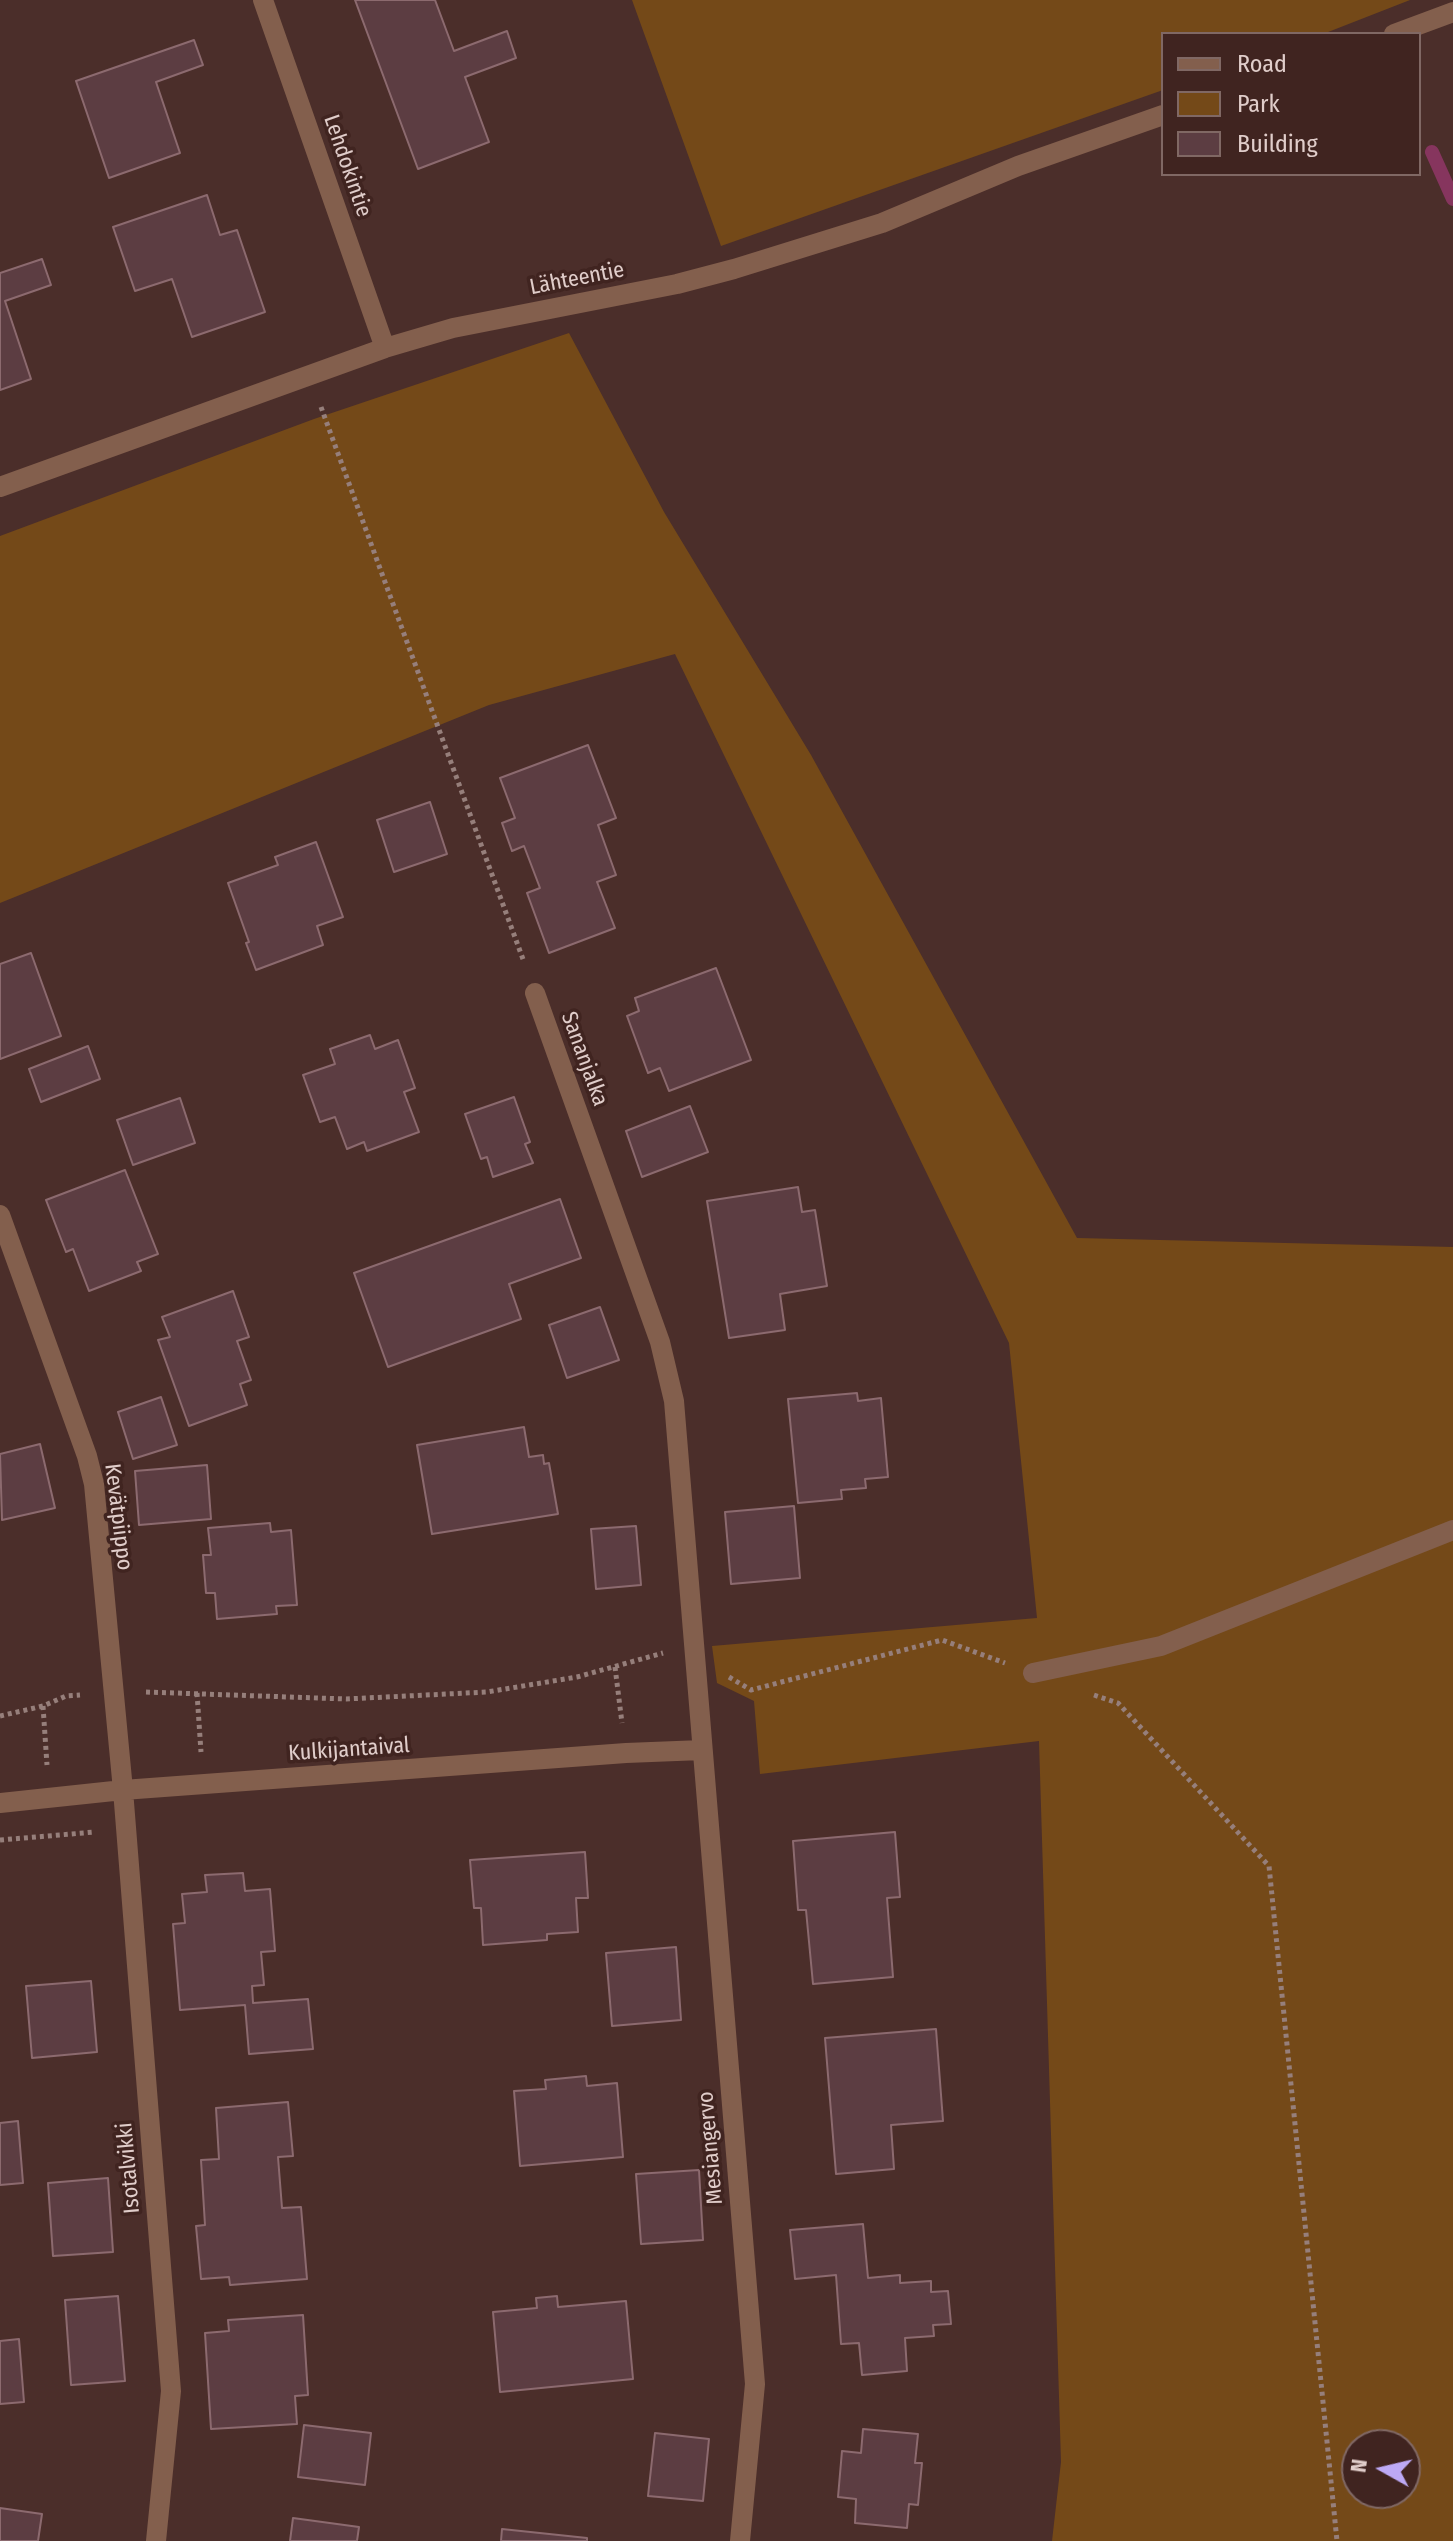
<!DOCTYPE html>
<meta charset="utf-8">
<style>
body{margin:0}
#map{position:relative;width:1453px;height:2541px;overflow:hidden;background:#4b2e2a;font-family:"Fira Sans Condensed",sans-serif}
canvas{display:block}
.legend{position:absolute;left:1161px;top:32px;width:260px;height:144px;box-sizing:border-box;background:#402420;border:2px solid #806864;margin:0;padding:10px 14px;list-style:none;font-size:24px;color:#e0cdca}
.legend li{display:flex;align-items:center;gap:16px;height:40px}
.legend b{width:40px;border:2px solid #806864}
.north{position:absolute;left:1341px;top:2429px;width:80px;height:80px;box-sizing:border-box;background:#402420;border:2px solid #806864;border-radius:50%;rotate:278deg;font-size:22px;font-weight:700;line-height:32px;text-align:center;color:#e0cdca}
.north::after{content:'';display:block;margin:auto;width:28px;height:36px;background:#bda9f5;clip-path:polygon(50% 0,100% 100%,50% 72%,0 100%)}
</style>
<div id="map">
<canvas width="1453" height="2541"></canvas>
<ul class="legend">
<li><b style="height:10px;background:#835f4d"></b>Road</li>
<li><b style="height:22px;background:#744918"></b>Park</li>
<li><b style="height:22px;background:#5c3d42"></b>Building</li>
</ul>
<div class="north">N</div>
</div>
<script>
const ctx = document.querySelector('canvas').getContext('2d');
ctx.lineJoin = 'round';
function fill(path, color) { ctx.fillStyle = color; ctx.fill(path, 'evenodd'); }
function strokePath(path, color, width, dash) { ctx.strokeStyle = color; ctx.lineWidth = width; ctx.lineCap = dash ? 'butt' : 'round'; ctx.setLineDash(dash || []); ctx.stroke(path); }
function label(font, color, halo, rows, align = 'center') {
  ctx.font = font + ' "Fira Sans Condensed",sans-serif'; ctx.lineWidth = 7; ctx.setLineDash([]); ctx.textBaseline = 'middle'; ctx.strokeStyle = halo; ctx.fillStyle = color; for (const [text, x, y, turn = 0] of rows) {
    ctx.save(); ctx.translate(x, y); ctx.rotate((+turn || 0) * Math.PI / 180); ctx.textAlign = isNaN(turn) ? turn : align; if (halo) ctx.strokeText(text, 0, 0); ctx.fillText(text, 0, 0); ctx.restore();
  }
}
fill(new Path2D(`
 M632,0h778l-87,34h-160v56l-442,156z
 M569,333l95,179 147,243 266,483 376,9v1294h-401l9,-79 -22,-721 -279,33 -6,-73 -37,-18 -5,-37 325,-28 -28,-275 -334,-689 -186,51 -489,198v-367l314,-117zM1357,2445h48v48h-48z`), '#744918');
strokePath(new Path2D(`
 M1432,152l21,47`), '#86355e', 14);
const building = new Path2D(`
 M355,0h80l19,51 53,-20 9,27 -51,19 24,65 -71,27z
 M194,40l9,25 -47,17 24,71 -71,25 -33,-97z
 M207,195l13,40 17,-5 28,82 -73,25 -20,-58 -37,12 -22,-64z
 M42,259l9,26 -46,16 26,78 -31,11v-117z
 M588,745l28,73 -18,7 18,50 -19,7 18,46 -66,25 -22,-60 13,-5 -16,-42 -12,5 -10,-28 13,-5 -15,-40z
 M430,802l17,52 -53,18 -17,-52z
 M316,842l27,75 -26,9 6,19 -67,25 -10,-27 3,-1 -21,-59 50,-18 -3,-8z
 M31,953l30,83 -61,23v-95z
 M716,968l35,92 -82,31 -9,-23 -12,5 -21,-57 12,-5 -4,-13z
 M370,1035l5,14 23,-9 17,48 -11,4 15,40 -52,19 -3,-9 -17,7 -12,-32 -15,5 -17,-47 32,-11 -5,-15z
 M88,1046l12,33 -59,23 -12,-33z
 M514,1097l16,45 -5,2 8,19 -40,14 -6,-20 -6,2 -16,-45z
 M180,1098l15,45 -62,22 -16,-45z
 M690,1106l18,46 -66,25 -16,-46z
 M125,1170l33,84 -21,8 4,9 -52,20 -16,-42 -7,3 -20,-52z
 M798,1187l4,25 13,-2 12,76 -47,8 5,36 -56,8 -22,-137z
 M560,1199l21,59 -72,26 12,35 -133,48 -34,-94z
 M233,1291l16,46 -12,4 14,39 -11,4 7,21 -58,21 -31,-86 12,-3 -8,-20z
 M600,1307l19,53 -52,18 -18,-53z
 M857,1393l1,8 23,-3 7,79 -23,2 1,9 -25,2 1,9 -44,4 -10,-104z
 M161,1397l16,48 -44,14 -15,-47z
 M524,1427l5,30 14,-2 1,9 5,-1 9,51 -126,20 -15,-89z
 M40,1444l15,64 -53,12 -2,-66z
 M207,1465l4,54 -72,6 -4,-54z
 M794,1506l6,72 -69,6 -6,-72z
 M270,1523l1,9 20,-2 6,75 -21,1 1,8 -60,5 -2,-26h-9l-3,-38h8l-3,-27z
 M636,1526l5,59 -45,4 -5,-60z
 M895,1832l5,65 -13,1 6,79 -80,7 -7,-74h-8l-5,-69z
 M585,1852l3,46h-12l2,34 -31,2v6l-64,5 -2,-37h-7l-4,-48z
 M243,1873l2,18 25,-2 5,62 -14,1 3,33 -12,1 1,17 55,-4 5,50 -64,5 -4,-49 -65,5 -7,-86 12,-1 -3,-29 25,-2 -2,-17z
 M676,1947l5,73 -69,6 -6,-73z
 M91,1981l6,71 -65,6 -6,-72z
 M936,2029l7,92 -52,4 3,44 -58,5 -11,-136z
 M586,2076l1,10 30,-3 6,74 -103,9 -6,-75 32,-2 -1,-9z
 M288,2102l5,54 -15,1 4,51 19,-1 6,72 -77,6 -1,-8 -28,2 -5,-53 9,-1 -4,-65 18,-1 -3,-51z
 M18,2121l5,62 -23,2v-62z
 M699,2170l4,70 -62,4 -5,-70z
 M108,2178l5,74 -60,4 -5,-73z
 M863,2224l5,54 32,-3v8l31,-2v11l17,-1 3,33 -18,1 1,11 -29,2 2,33 -45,4 -3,-32 -18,1 -5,-69 -41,4 -5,-49z
 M118,2296l7,85 -54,4 -6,-85z
 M557,2296l1,11 68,-6 7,78 -133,13 -7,-80 44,-4 -1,-10z
 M303,2315l5,80 -13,1 2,28 -86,5 -6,-96 24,-2 -1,-11z
 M19,2339l5,63 -24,2v-63z
 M304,2425l67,8 -6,52 -67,-8z
 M863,2429l55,5 -3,29h7l-4,42 -9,-1 -2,24 -52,-5 1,-24 -18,-2 4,-46 19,2z
 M655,2433l54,6 -6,62 -55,-5z
 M0,2508l42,6 -4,27h-38z
 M293,2518l66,9 -2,14h-67z
 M502,2529l85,9v3h-86z`);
fill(building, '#5c3d42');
strokePath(building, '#8c6a6f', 2);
strokePath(new Path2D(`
 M321,407l203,555
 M615,1667l7,56
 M729,1677l22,13 191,-50 63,23
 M146,1692l200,7 141,-7 90,-15 86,-24
 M197,1693l4,59
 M1094,1695l24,8 151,163 68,675
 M43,1706l4,59
 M0,1716l43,-10 23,-10 14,-1
 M0,1840l95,-8`), '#967f7b', 5, [4, 4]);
strokePath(new Path2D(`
 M1033,1673l128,-27 292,-116`), '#835f4d', 20);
strokePath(new Path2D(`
 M263,0l122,348
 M1394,34l59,-22
 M0,487l385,-139 68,-20 224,-44 57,-15 148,-46 136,-57 145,-51
 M535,993l125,349 14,59 81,983 -15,157
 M0,1215l87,241 7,28 29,306 48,601 -15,150
 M0,1803l123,-13 503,-37 76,-3`), '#835f4d', 20);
label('22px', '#e0cdca', '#402420', [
 ["Lehdokintie",347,166,71],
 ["Lähteentie",577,279,-11],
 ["Sananjalka",584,1059,70],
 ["Kevätpiippo",118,1517,83],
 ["Kulkijantaival",349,1750,-4],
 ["Mesiangervo",711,2148,-95],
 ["Isotalvikki",129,2168,-95]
]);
</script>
